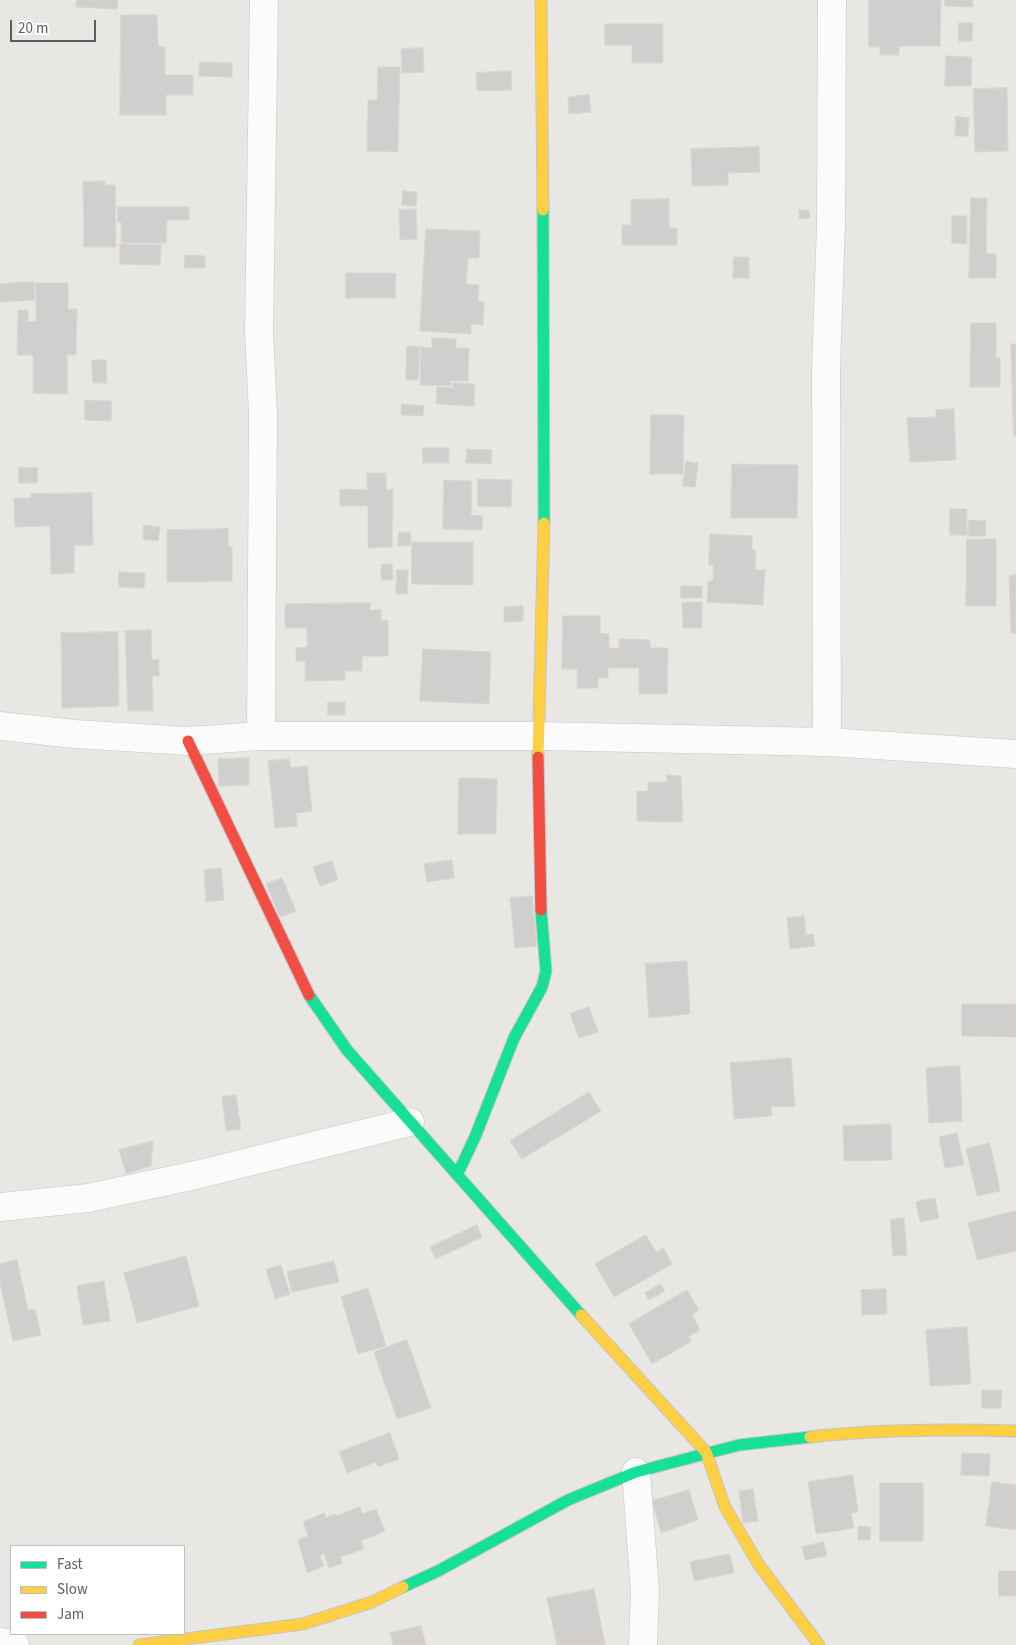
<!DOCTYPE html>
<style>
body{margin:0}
#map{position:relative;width:1016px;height:1645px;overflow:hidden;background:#e9e7e4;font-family:"Source Sans 3",sans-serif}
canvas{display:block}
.legend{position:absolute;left:10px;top:1545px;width:175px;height:90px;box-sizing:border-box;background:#fff;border:1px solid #bdbfc0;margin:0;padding:6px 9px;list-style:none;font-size:15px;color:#595f61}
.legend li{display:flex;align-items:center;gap:10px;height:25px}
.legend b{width:25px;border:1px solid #bdbfc0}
.scale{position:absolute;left:10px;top:20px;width:86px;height:22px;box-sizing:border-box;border:2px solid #595f61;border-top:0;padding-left:6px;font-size:15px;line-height:18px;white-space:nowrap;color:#595f61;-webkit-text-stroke:4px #fff;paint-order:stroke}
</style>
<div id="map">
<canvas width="1016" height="1645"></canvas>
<ul class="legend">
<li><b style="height:6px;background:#16e098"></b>Fast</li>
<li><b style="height:6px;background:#ffcf43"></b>Slow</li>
<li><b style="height:6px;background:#f24e42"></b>Jam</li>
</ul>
<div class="scale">20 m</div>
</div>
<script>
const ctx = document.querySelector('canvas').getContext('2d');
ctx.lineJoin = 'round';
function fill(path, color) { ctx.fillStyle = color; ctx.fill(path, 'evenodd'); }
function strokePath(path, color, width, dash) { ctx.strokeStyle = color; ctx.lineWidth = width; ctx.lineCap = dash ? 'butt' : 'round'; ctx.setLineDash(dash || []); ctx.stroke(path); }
const building = new Path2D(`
 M77,0h41l-1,9 -41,-2z
 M869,0h72l-1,46h-41v9h-19v-8h-11z
 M945,0h28v7l-28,-1z
 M121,15h36l1,31 7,1v28h28v20h-27v20h-46z
 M959,23h14l-1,18h-13z
 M605,24h58v39h-31v-18h-27z
 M423,48l1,24 -22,1 -1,-24z
 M946,56l26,1 -1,29h-26z
 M200,62l32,1v14l-33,-1z
 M378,67h22l-2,85 -31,-1 1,-51h9z
 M511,71l1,19 -35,1 -1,-18z
 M1007,88l1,63 -33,1 -2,-63z
 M589,95l2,17 -22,2 -1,-17z
 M956,116l13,2 -1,18h-13z
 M759,147l1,25 -32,1v12l-36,1 -1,-37z
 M105,181v4h10l1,62h-32l-1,-65z
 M403,191l14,1 -1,14 -14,-1z
 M971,198h16l-1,56h10v24h-27z
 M669,199v29h8v17h-55v-20h9v-25z
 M118,207h71v13h-22l-1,23h-45v-21h-3z
 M416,209l1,30 -17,1 -1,-30z
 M799,210h10l1,8 -10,1z
 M952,216h15v28l-15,-1z
 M426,229l54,2 -1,27h-11l-2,26 13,1 -1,16 6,1 -1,23 -12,-1v10l-51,-3z
 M120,244l41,1 -1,20 -40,-1z
 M185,255l20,1v12h-20z
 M734,257h15v21h-16z
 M346,273h50l-1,25h-49z
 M34,282l1,18 -35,2v-18z
 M36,283h32v26h9l-1,46h-9v39l-34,-1v-38h-16l1,-45h10v12l8,-1z
 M971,323h25v35h4v29h-30z
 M432,338l24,1v9h13l-1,33h-17v5l-31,-1 1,-38 11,1z
 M1011,344h5v92h-2z
 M407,346l13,1 -2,33h-12z
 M92,360h14l1,23h-14z
 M453,383l22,1 -1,22 -38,-2 1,-17 16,1z
 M85,400l27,1 -1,20 -26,-1z
 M402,404l22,2 -1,10 -22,-1z
 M954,409l2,51 -46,2 -3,-44 29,-1v-7z
 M651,415h33l-1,59h-33z
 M423,448h26v15h-26z
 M467,449l25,1 -1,14 -25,-1z
 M686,461l12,2 -3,24 -12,-1z
 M732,464l66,1 -1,53h-66z
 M19,467l19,1 -1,15h-18z
 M367,473h19v17l7,-1 -1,58 -24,1v-42h-28v-17l27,1z
 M478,479l34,1 -1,27 -33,-1z
 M444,480l28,1 -1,34 12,1 -1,14 -39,-1z
 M92,493l1,52h-19v28l-23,1 -1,-48 -35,1 -1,-29h17v-4z
 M950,509h17v26h-17z
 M969,520l17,1 -1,15h-17z
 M144,525l16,2 -2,14 -15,-2z
 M228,529v17l4,1v34l-65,1v-52z
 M399,532l12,1 -1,13h-12z
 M710,534l42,2v14h4l-1,20h10l-2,35 -56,-3 1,-21h5v-16h-4z
 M967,539h29v67h-30z
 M412,542h61v43l-61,-1z
 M392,564l1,16h-12v-15z
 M397,570h11l-1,24h-11z
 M119,572l26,1 -1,15 -25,-1z
 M1016,575v58h-5l-2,-57z
 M681,586h21v12h-21z
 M702,602v26h-19l-1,-25z
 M370,603v7h11v11l7,-1v36h-26v15h-17v9l-40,1v-20h-9v-13l11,-1v-19h-22v-24z
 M523,606v15l-19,1v-15z
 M563,616h37v17l9,1v14h10v-9l31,1v8h18l-1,46h-28v-26h-31v10h-10v10h-21v-19h-15z
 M151,630l1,30 7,-1v17h-7l1,35h-25l-3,-80z
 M118,632l1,74 -57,2 -1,-75z
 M423,649l68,3 -2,52 -69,-3z
 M328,702h17v13h-17z
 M249,758v27l-30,1 -1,-27z
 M289,759l2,9 16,-2 5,45 -16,2 1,13 -22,2 -7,-67z
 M667,775l14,1 2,46 -46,-1v-30h11v-9h19z
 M459,778l38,1 -1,55h-38z
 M452,860l2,18 -27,4 -3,-18z
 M332,861l6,19 -18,6 -7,-19z
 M221,868l3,32 -18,2 -2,-32z
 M282,878l14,33 -16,6 -14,-33z
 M532,896l5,50 -22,2 -5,-50z
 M804,916l2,19 7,-1 2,12 -25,3 -3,-31z
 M687,961l3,53 -41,4 -4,-54z
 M962,1004h54v33l-54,-1z
 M589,1007l9,25 -19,6 -9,-24z
 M791,1058l4,48 -24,1 1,9 -38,3 -4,-56z
 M960,1066l2,55 -33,2 -3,-55z
 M589,1092l12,19 -79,48 -12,-18z
 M236,1095l5,34 -15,2 -4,-34z
 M891,1124l1,36 -48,1 -1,-35z
 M957,1133l7,32 -19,3 -6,-31z
 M153,1141l-2,25 -25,8 -7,-24z
 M990,1143l10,48 -23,5 -11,-47z
 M935,1198l4,20 -19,4 -4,-20z
 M1016,1211v40l-39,9 -9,-37z
 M904,1218l3,37 -14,1 -3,-36z
 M477,1225l5,12 -46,22 -6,-12z
 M646,1235l10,17 8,-4 8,16 -58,33 -19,-33z
 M186,1256l13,50 -62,17 -13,-50z
 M17,1260l11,50 7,-1 6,26 -28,6 -13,-57v-20z
 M334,1261l5,21 -47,10 -5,-20z
 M281,1265l9,29 -15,5 -9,-29z
 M104,1281l6,40 -27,4 -6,-39z
 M660,1284l5,7 -16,9 -4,-7z
 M368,1288l18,58 -28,8 -17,-57z
 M886,1289l1,25 -25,1 -1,-25z
 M687,1290l12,20 -7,5 8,15 -11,6 3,5 -40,23 -23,-40z
 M967,1327l4,57 -41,2 -4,-56z
 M407,1340l24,68 -34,11 -23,-67z
 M982,1390h20l-1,18h-19z
 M390,1433l9,26 -21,8 -2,-5 -29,11 -8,-21z
 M962,1453l28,1 -1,22 -28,-1z
 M853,1475l5,37 -7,1 3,15 -38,6 -8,-52z
 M992,1482l24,3v45l-30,-4z
 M880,1483h43v58h-43z
 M753,1489l5,32 -15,2 -4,-32z
 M689,1490l9,30 -37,13 -9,-32z
 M360,1507l2,7 14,-5 9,22 -24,10 3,8 -24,8 2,6 -13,5 -5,-14 -4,2 4,10 -17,7 -9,-33 10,-4 -5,-14 21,-9 2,5 9,-4 1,2z
 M859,1526l12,1 -1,13h-12z
 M824,1542l3,14 -22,4 -3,-13z
 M730,1554l4,19 -40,8 -4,-19z
 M999,1571h17v25h-17z
 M594,1589l11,56h-48l-10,-47z
 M421,1626l5,19h-33l-3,-12z`);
fill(building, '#d1cfcd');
strokePath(building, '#d8d5d3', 1);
const street = new Path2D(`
 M0,726l75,8 113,7 73,-5h277l289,6 189,12
 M261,736l2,-322 -4,-82 5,-332
 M827,742l-1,-373 5,-146 1,-223
 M0,1207l88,-9 108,-23 214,-53
 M636,1472l9,119 -2,54
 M0,1642l15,3`);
const fast = new Path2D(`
 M543,210l1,313
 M309,995l38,55 234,265
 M458,1173l17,-36 39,-99 28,-51 4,-16 -5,-61
 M403,1587l35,-16 130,-71 68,-28 103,-27 71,-8`);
const slow = new Path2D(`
 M541,0l2,210
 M538,757l6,-234
 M581,1315l125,137 19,55 34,58 60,80
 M810,1437c69,-8 137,-8 206,-6
 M139,1645l164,-21 69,-22 31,-15`);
const jam = new Path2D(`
 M188,741l121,254
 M538,757l3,153`);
strokePath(street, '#c4c5c5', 29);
strokePath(fast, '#c4c5c4', 13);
strokePath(slow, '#c4c5c4', 13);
strokePath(jam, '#c4c5c4', 13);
strokePath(street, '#fcfbfb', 28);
strokePath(fast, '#16e098', 11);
strokePath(slow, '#ffcf43', 11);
strokePath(jam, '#f24e42', 11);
</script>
